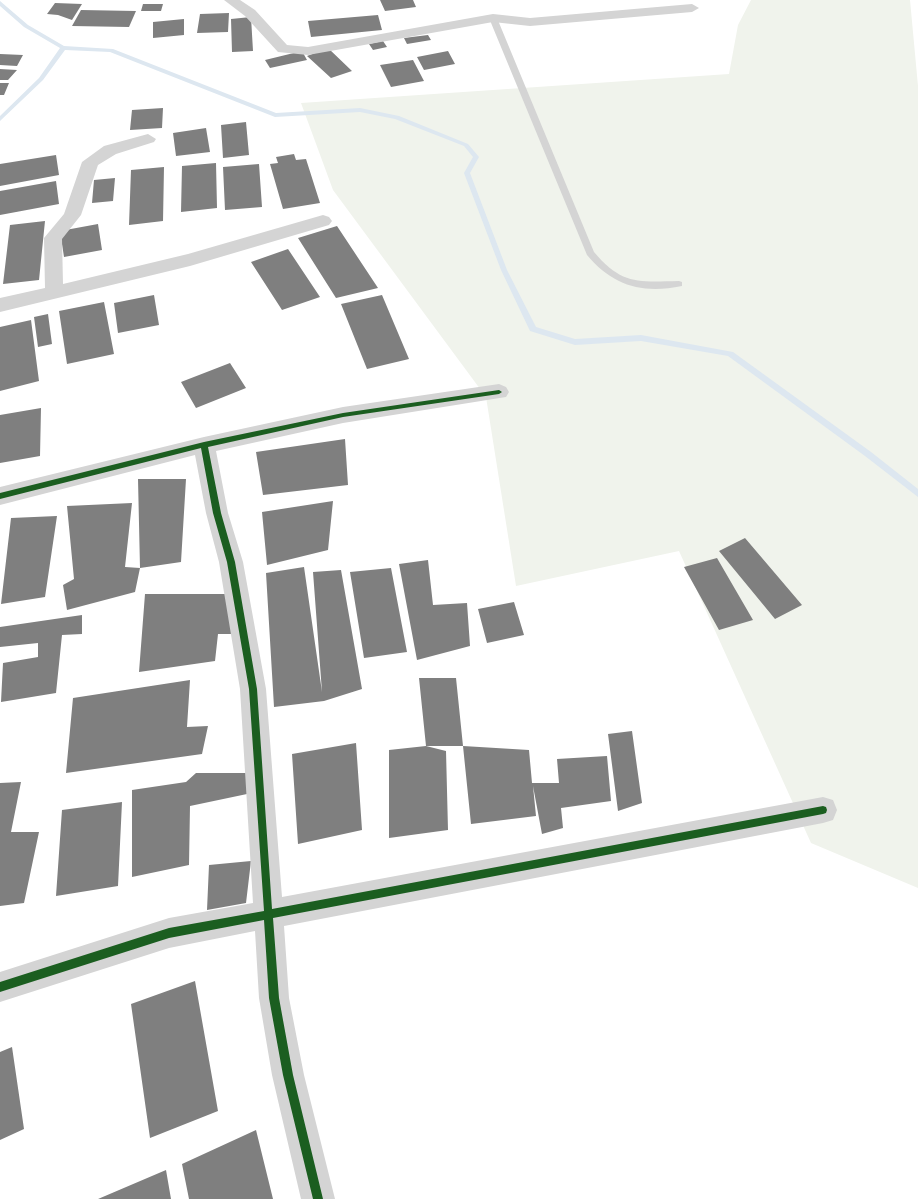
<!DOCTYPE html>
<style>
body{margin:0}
canvas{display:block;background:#fff}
</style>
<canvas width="918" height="1199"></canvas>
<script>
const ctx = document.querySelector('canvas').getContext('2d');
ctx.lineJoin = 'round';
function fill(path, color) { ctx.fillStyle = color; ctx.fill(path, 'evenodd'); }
fill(new Path2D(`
 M751,0h159l8,86v802l-107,-45 -132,-292 -163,35 -30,-189 -153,-207 -32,-87 428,-29 9,-49z`), '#f0f3ec');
fill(new Path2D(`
 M0,1l28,24 36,21 49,3 163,64 84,-5 39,8 69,28 11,13 -9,16 37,97 29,57 39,12 66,-4 92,17 138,100 47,37v8l-53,-41 -137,-100 -87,-15 -66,4 -45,-14 -29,-61 -37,-97 9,-16 -9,-11 -69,-27 -35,-7 -85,5 -165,-65 -45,-2 -22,30 -43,41v-5l39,-38 21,-30 -36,-21 -24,-21z`), '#dde7f0');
fill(new Path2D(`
 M380,0h33l3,7 -31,4z
 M55,3l27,1 -10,16 -14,-5 -11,-1z
 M143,4h20l-2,7h-20z
 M81,10l55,1 -7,16 -57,-1z
 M229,13l-1,19 -31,1 3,-19z
 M378,15l4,15 -71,7 -3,-16z
 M251,17l2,34 -21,1 -1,-33z
 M184,19v16l-31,3v-16z
 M428,35l3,5 -24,4 -3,-6z
 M383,41l4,6 -14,3 -4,-6z
 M328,48l24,23 -21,7 -24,-22z
 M302,51l5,9 -37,8 -5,-8z
 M448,51l7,13 -31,6 -7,-13z
 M0,54l23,1 -6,11 -17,-1z
 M413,60l11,21 -33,6 -11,-22z
 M0,69l17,1 -9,10h-8z
 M0,83h9l-5,12h-4z
 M163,108l-1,20 -32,2 2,-20z
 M246,122l3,33 -26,3 -2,-33z
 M206,128l4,24 -34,4 -3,-23z
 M294,154l2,6 10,-1 14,44 -37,6 -13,-45 8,-1 -2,-6z
 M56,155l3,20 -59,11v-22z
 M216,163l1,45 -36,4 1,-46z
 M259,164l3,43 -37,3 -2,-43z
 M164,167l-1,54 -34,4 2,-55z
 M115,178l-2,23 -21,2 2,-23z
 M56,181l3,23 -59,11v-24z
 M45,221l-6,59 -36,4 7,-59z
 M98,224l4,26 -38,7 -4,-26z
 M337,226l41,62 -42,10 -38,-60z
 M288,249l32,48 -38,13 -31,-48z
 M154,295l5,30 -41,8 -4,-30z
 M382,295l27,64 -42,10 -26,-65z
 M104,302l10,52 -47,10 -8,-53z
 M48,314l4,30 -14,3 -4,-30z
 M31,320l8,61 -39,10v-64z
 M230,363l16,25 -50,20 -15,-26z
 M41,408l-1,48 -40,7v-48z
 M345,439l3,46 -85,10 -7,-43z
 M138,479h48l-5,83 -41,6z
 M333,501l-5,49 -61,15 -5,-53z
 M132,503l-7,64 15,1 -5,24 -68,18 -4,-25 11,-6 -7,-73z
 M57,516l-12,81 -44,7 10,-86z
 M745,538l57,67 -27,14 -56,-68z
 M717,558l36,62 -34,10 -35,-63z
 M428,560l5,45 34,-2 3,43 -53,14 -18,-96z
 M304,567l18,125 -9,-120 28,-2 21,119 -38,12 -50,6 -8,-134z
 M391,568l16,84 -43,6 -14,-86z
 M145,594h82l6,40h-15l-3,27 -76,11z
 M514,602l10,33 -37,8 -9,-34z
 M82,615v19l-20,1 -6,58 -55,9 2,-39 35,-6v-14l-38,4v-20z
 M419,678h37l7,68h-37z
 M190,680l-3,47 21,-1 -6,28 -136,19 7,-75z
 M632,731l10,72 -24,8 -10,-77z
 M356,743l6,87 -64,14 -6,-90z
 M426,746l20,5 2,79 -59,8v-88z
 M463,746l66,4 3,33h27l-2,-24 50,-3 4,45 -50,7 2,20 -21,6 -9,-48 3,30 -65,8z
 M196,773h52l-1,21 -57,12 -1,59 -57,12v-87l54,-8z
 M21,782l-10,50h28l-15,71 -24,3v-123z
 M122,802l-4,84 -62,10 6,-86z
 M251,861l-5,42 -39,7 2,-45z
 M195,981l23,130 -68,27 -19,-134z
 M12,1047l12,82 -24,11v-88z
 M256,1130l17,69h-84l-7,-35z
 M166,1170l5,29h-73z`), '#7f7f7f');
fill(new Path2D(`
 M490,16l7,2 97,234c28,33 44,30 85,29l3,1v4c-40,8 -69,0 -95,-31l-98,-237z`), '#d4d4d4');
fill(new Path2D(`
 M224,0h16l15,10 32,35 21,2 185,-33 37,4 162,-14 7,4 -7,4 -162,14 -37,-4 -185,33 -30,-3 -33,-36z
 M148,134l8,5 -2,3 -38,12 -18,11 -17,50 -19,24 1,45 125,-30 135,-39 6,2 3,4 -3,4 -139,41 -190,46v-14l45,-10 -1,-50 20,-24 18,-52 22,-16z
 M499,384l7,3 3,5 -3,5 -163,26 -127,28 12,62 15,49 23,127 16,208 541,-100 10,3 4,10 -4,10 -10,3 -539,103 5,72 15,77 31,124h-34l-29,-124 -13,-77 -4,-67 -86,17 -169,54v-30l169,-54 84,-15 -13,-214 -21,-127 -13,-49 -11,-58 -195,50v-18l204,-50 139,-30z`), '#d4d4d4');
fill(new Path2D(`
 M499,390l3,2 -3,2 -156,23 -135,30 13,66 14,49 22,127 15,220 551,-103 3,1 1,3 -1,3 -3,1 -550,104 6,80 14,77 30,124h-10l-30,-124 -14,-77 -5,-78 -95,18 -169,54v-10l169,-54 95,-17 -15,-222 -22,-127 -14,-49 -12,-65 -201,51v-6l204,-51 139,-29z`), '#1b5e20');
</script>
